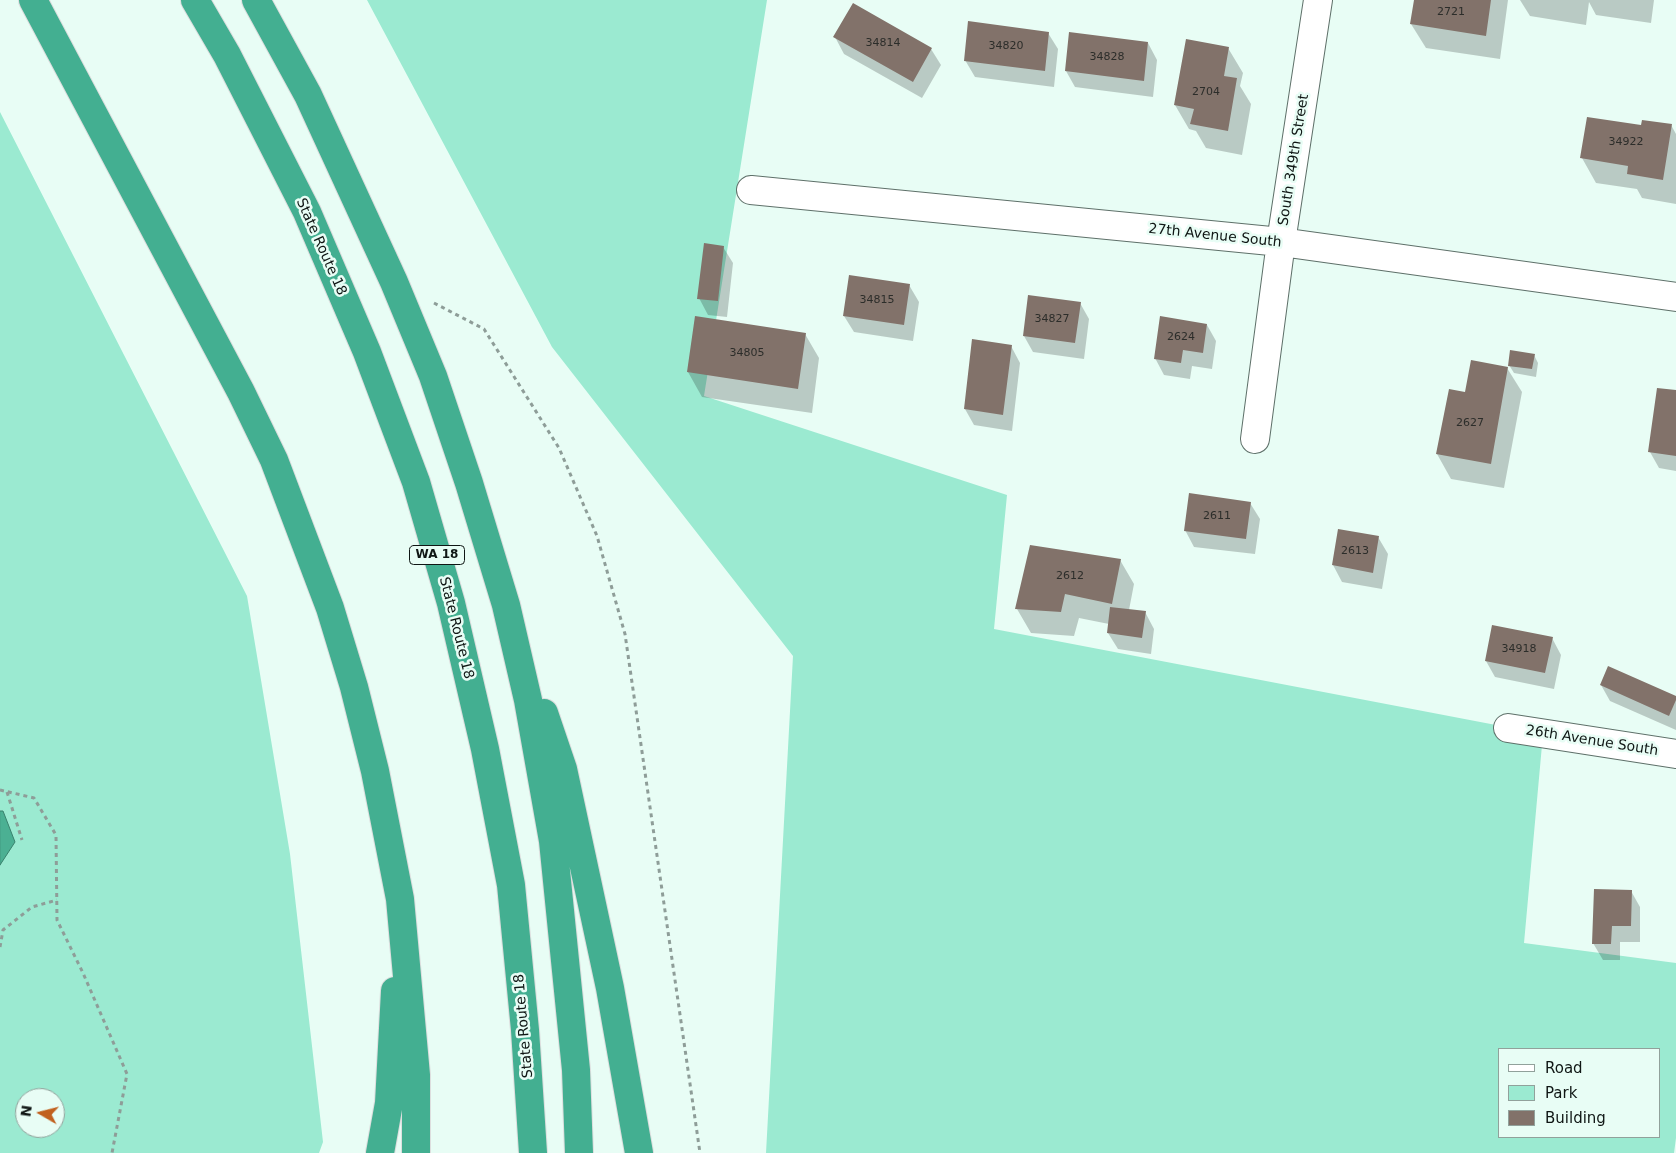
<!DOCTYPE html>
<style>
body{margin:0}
#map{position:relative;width:1676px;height:1153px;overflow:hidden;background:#e8fdf5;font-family:"DejaVu Sans",sans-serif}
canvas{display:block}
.legend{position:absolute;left:1498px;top:1048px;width:162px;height:90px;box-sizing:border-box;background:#e8fdf5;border:1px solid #91a19b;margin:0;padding:6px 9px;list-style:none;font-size:15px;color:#0f1614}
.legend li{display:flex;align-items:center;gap:10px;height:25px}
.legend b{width:25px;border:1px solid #91a19b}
.north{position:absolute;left:15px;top:1088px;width:50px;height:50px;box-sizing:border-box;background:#e8fdf5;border:1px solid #91a19b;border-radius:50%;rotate:278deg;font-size:14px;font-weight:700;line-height:20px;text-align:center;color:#0f1614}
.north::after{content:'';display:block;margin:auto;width:18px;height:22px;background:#c1611f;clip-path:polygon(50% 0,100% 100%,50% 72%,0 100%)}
</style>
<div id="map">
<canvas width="1676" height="1153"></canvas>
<ul class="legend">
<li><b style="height:6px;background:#fff"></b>Road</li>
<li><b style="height:14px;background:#9bead1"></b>Park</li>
<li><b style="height:14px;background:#82726a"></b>Building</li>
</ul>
<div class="north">N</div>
</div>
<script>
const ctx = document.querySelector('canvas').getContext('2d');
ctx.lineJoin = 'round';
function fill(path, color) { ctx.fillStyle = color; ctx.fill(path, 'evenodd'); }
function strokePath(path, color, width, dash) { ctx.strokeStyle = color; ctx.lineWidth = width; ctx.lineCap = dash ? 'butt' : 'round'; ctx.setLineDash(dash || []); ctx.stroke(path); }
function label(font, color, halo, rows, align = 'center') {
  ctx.font = font + ' "DejaVu Sans",sans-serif'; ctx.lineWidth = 5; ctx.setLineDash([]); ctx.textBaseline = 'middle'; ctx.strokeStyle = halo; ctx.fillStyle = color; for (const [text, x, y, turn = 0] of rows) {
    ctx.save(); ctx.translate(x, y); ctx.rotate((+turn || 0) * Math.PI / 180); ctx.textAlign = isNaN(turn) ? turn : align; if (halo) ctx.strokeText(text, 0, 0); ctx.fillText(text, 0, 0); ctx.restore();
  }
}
fill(new Path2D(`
 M367,0h400l-63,396 303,99 -13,134 549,105 -19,209 152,20v175l-2,15h-908l27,-497 -241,-309zM1500,1049h160v88h-160z
 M0,112l247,484 43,258 33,288 -4,11h-319zM25,1098h30v30h-30z`), '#9bead1');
const water = new Path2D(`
 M0,811h3l12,31 -15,23z`);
fill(water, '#4bb093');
strokePath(water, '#39826d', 1);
fill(new Path2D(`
 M1415,0h93l-8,59 -74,-11 -15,-24z
 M1520,0h134l-3,23 -55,-8 -7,-13 -3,23 -56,-9z
 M1048,33l10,16 -4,38 -79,-10 -10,-17z
 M835,37l96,12 10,16 -19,33 -78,-44z
 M1148,43l9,17 -4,37 -78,-10 -9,-16z
 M1228,48l15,25 -3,13 11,18 -9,51 -36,-7 -10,-17 -7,-2 -14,-24z
 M1671,125l5,9v70l-34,-6 -5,-9 -41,-6 -14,-25z
 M723,247l10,16 -6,54 -19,-2 -9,-17z
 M909,285l10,17 -6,39 -59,-9 -10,-16z
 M1080,303l9,16 -5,40 -51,-7 -9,-16z
 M1207,325l9,16 -4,28 -20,-3 -2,13 -26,-4 -9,-17z
 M805,334l14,24 -7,55 -110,-16 -14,-25z
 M1011,346l9,17 -8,68 -38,-6 -9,-16z
 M1534,355l4,8 -2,14 -22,-4 -5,-8z
 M1507,368l15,24 -18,96 -53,-9 -14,-25 29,-61z
 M1676,391v80l-17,-3 -9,-16z
 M1250,503l10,16 -5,35 -61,-7 -9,-17z
 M1339,530l39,7 10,17 -6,35 -40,-7 -9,-17z
 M1120,560l14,24 -5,26 16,2 9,17 -3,25 -33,-5 -10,-16 1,-9 -30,-6 -5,18 -43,-3 -14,-24z
 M1552,638l9,17 -7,34 -59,-12 -9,-16z
 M1601,685l75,12v33l-66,-29z
 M1631,891l9,16v35h-20v18h-17l-10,-17z`), '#0003');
fill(new Path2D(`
 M1414,0h77l-5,36 -76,-12z
 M853,3l79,45 -19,34 -80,-45z
 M968,21l81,11 -4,39 -81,-10z
 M1069,32l79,10 -4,39 -79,-10z
 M1186,39l43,8 -5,29 13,2 -9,53 -38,-7 4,-15 -20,-4z
 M1587,117l54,8 1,-5 30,4 -9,56 -36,-6 1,-8 -48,-8z
 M704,243l20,3 -6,55 -21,-2z
 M849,275l61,9 -6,41 -61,-9z
 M1028,295l53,7 -6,41 -52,-7z
 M695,316l111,17 -8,56 -111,-17z
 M1160,316l47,8 -4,29 -20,-3 -2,13 -27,-4z
 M972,339l40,6 -9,70 -39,-6z
 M1510,350l25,4 -3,15 -24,-3z
 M1471,360l37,7 -17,97 -55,-10 13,-65 16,3z
 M1657,388l19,2v66l-28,-4z
 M1189,493l62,9 -5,37 -62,-8z
 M1338,529l41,7 -6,37 -41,-8z
 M1030,545l91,14 -9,45 -47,-10 -4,18 -46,-3z
 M1110,607l36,4 -4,27 -35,-5z
 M1492,625l61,12 -8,36 -60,-12z
 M1608,666l68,30v4l-7,16 -69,-31z
 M1594,889l38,1 -1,36h-19l-1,18h-19z`), '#82726a');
const minor = new Path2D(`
 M751,190l530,52 395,55
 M1255,439l26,-197 37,-242
 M1508,728l168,26`);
const motorway = new Path2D(`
 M33,0l208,392 33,68 56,148 24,79 21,84 25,128 16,176v78
 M195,0l32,55 80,157 60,140 49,130 35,121 34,146 26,136 14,145 8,123
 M256,0l52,95 86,187 39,94 36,107 37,122 22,95 25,141 23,229 3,83
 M544,713l19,56 47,219 29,165
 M380,1153l9,-50 6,-112`);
strokePath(minor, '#5e7069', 30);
strokePath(motorway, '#dddede', 30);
strokePath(new Path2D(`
 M434,303l50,26 75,119 38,88 28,98 75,519
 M0,790l34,8 22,37 1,85 26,53 44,101 -15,79
 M7,792l15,48
 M0,947l3,-17 29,-23 25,-7`), '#8e9d98', 3, [4, 4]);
strokePath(minor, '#fff', 28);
strokePath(motorway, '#43af91', 28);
label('11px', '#2c2d2a', null, [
 ["2721",1451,12],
 ["34814",883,43],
 ["34820",1006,46],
 ["34828",1107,57],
 ["2704",1206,92],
 ["34922",1626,142],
 ["34815",877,300],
 ["34827",1052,319],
 ["2624",1181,337],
 ["34805",747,353],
 ["2627",1470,423],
 ["2611",1217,516],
 ["2613",1355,551],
 ["2612",1070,576],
 ["34918",1519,649]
]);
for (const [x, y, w] of [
 [437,555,55]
]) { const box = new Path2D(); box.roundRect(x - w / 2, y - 9.5, w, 19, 4); ctx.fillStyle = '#e8fdf5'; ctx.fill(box); strokePath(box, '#0f1614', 1); }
label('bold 12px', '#0f1614', null, [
 ["WA 18",437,555]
]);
label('14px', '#0f1614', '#e8fdf5', [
 ["South 349th Street",1294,160,-81],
 ["27th Avenue South",1215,236,6],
 ["State Route 18",321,247,66],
 ["State Route 18",456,628,76],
 ["26th Avenue South",1592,741,9],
 ["State Route 18",524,1026,-95]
]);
</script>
